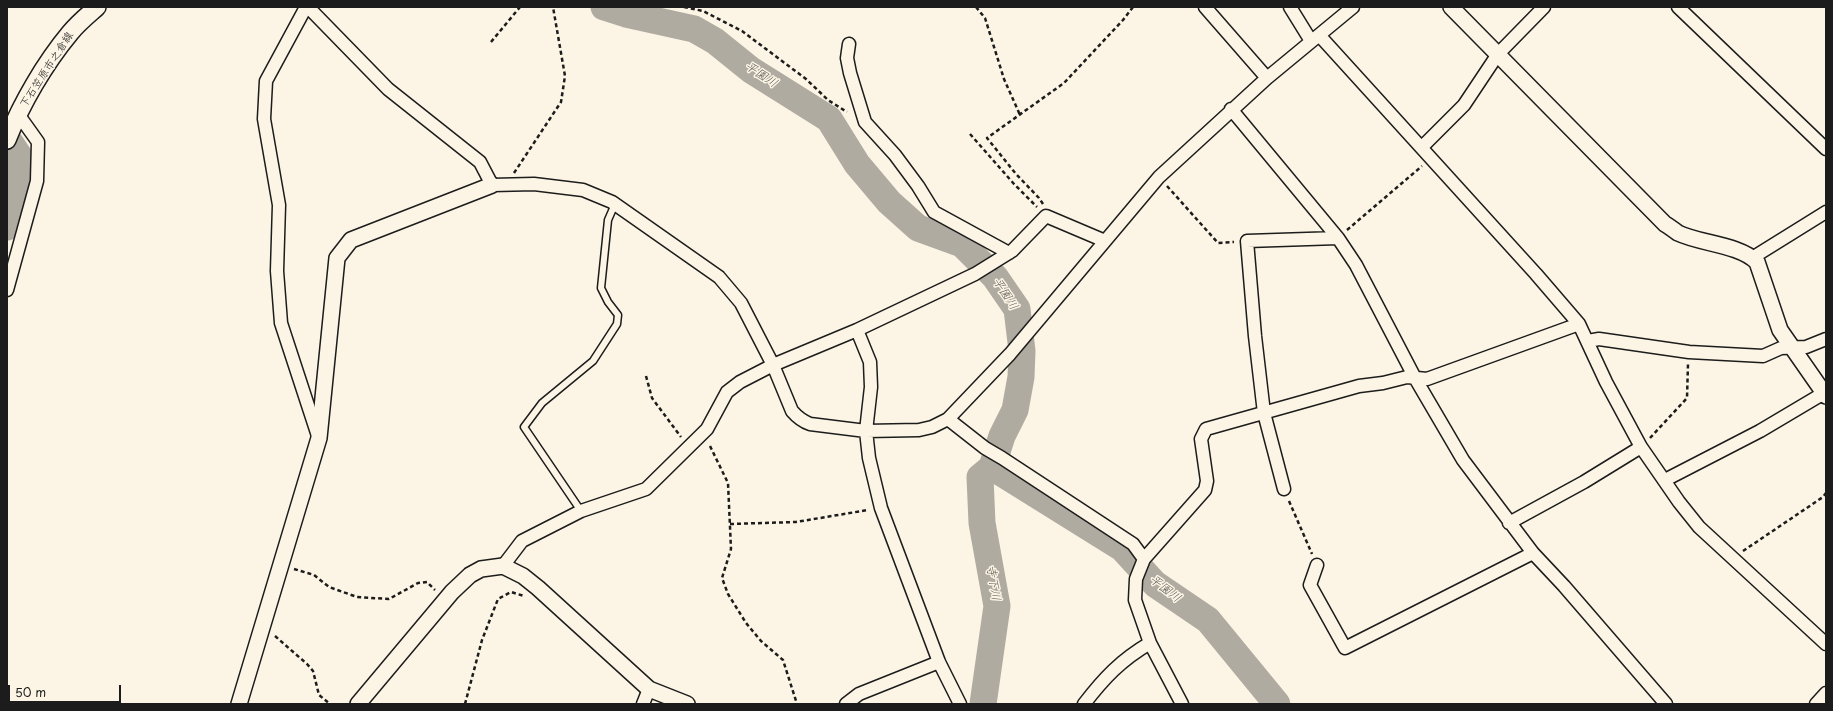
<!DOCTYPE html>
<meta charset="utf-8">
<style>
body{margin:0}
#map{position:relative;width:1833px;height:711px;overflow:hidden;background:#fcf5e5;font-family:"Playpen Sans",sans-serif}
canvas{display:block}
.frame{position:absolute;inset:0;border:8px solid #1c1c1c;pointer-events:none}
.scale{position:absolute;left:8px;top:685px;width:113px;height:18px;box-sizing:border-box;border:2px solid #1c1c1c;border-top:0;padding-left:5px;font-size:12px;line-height:14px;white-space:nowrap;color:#1c1c1c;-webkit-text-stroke:3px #fcf5e5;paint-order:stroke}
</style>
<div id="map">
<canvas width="1833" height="711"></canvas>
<div class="frame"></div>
<div class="scale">50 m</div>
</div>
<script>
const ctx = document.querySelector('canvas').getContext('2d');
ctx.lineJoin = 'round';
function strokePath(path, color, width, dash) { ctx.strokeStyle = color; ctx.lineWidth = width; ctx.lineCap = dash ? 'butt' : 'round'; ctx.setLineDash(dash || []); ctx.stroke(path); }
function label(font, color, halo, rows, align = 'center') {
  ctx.font = font + ' "Playpen Sans","Klee One",sans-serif'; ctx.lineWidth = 3; ctx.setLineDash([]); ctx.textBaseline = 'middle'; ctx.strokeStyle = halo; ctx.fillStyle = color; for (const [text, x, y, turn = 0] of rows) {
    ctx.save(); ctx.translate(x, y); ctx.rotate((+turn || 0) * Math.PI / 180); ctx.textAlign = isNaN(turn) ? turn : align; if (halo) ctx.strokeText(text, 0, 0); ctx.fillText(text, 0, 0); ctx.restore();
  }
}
strokePath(new Path2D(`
 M604,7l22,7 68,15 21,12 36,29 78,49 28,45 32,38 29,26 44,16 33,33 22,32 5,42 -1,26 -6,33 -13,26 -10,31
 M7,138l12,18 -1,30 -11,41
 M992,467l130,81 33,36 53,36 69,84
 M983,704l14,-98 -15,-83 -2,-46 12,-10`), '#b0aba1', 27);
const service = new Path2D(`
 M581,511l-57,-84 18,-24 51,-42 24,-37 1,-9 -10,-13 -7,-14 7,-68 7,-16`);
const minor = new Path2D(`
 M306,7l-40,74 -2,38 15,86 -2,66 4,52 37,113
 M308,7l80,82 92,73 12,23 42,-1 49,6 29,12 107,75 22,26 32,62 19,46c6,7 10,10 18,13l56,7 53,-1 13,-3 16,-8 62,-65 149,-177 108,-99 86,-71
 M1205,7l62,71
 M1290,7l21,34
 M1678,7l148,142
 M1319,35l217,239 43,50 27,58 35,65 38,55 20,25 127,117
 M849,44l-2,14 3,15 15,49 30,33 23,31 16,26 75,41
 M1231,109l107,129 18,27 59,113 48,82 70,93 31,33 102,118
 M1422,147l42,-42 34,-51 46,-47
 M1752,258l74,-46
 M7,290l30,-109 1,-39 -20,-28
 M857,330l13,32 1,25 -5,44 3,27 12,50 58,154 21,42
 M1588,341l11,-2 90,13 74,4 18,-8 25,-1 20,-8
 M948,419l37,29 17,10 131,86 11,15
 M1665,480l95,-49 64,-38
 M1284,489l-20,-76 -9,-77 -8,-95 91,-3
 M1509,523l75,-41 57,-35
 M1317,565l-7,20 35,63 188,-95
 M503,566l19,-25 59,-30 65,-22 61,-60 20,-37 13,-10 33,-17 84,-35 118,-56 37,-23 34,-35 59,25
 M643,704l6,-15
 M846,704l13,-10 80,-32
 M1084,704c20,-26 37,-44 66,-61
 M1182,704l-32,-61 -15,-43 1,-21 8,-20 61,-69 2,-9 -6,-42 5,-10 153,-43 24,-3 24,-6 20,2 152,-55
 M1816,704l10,-11`);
const tertiary = new Path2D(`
 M1451,7l214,217c5,3 9,6 13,9 23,11 60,11 79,29l23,68 46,66
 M239,704l80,-266 18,-180 14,-18 141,-55
 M358,704l94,-112 18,-17 11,-6 22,-3 20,10 15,12 111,101 38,15`);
const secondary = new Path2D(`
 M7,140c14,-36 38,-77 63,-107 8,-10 18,-18 27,-26`);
strokePath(service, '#1c1c1c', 9);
strokePath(minor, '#1c1c1c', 15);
strokePath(tertiary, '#1c1c1c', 18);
strokePath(secondary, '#1c1c1c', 20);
strokePath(new Path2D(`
 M684,7l19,4 39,20 64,48 22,21 19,12
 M976,7l9,11 19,61 16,36
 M491,42l29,-35
 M970,134l44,50 23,23
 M514,173l47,-71 4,-26 -12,-69
 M1167,186l51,57 16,-1
 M1043,204l-4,-6 -23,-24 -29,-36 77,-55 59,-63 10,-13
 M1347,230l75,-64
 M646,376l6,22 29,39
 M1650,438l37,-40 1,-34
 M710,446l18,37 3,66 -9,29 6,16 18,29 15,18 22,19 14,44
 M1289,501l23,53
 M730,524l66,-2 72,-12
 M1743,551l80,-54 3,-4
 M294,569l20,6 15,12 28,10 32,2 29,-16 9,-1 8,8
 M275,636l32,28 6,7 6,24 11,9
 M465,704l17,-64 16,-41 13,-7 13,4`), '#1c1c1c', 2.5, [4, 3]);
strokePath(service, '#fcf5e5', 6);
strokePath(minor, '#fcf5e5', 12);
strokePath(tertiary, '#fcf5e5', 15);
strokePath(secondary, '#fcf5e5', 17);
label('11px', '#1c1c1c', '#fcf5e5', [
 ["下石笠原市之倉線",47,70,-57]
]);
label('italic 12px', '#575551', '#fcf5e5', [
 ["平園川",761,75,34],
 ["平園川",1005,294,57],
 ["寺下川",993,583,80],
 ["平園川",1165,589,38]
]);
</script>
